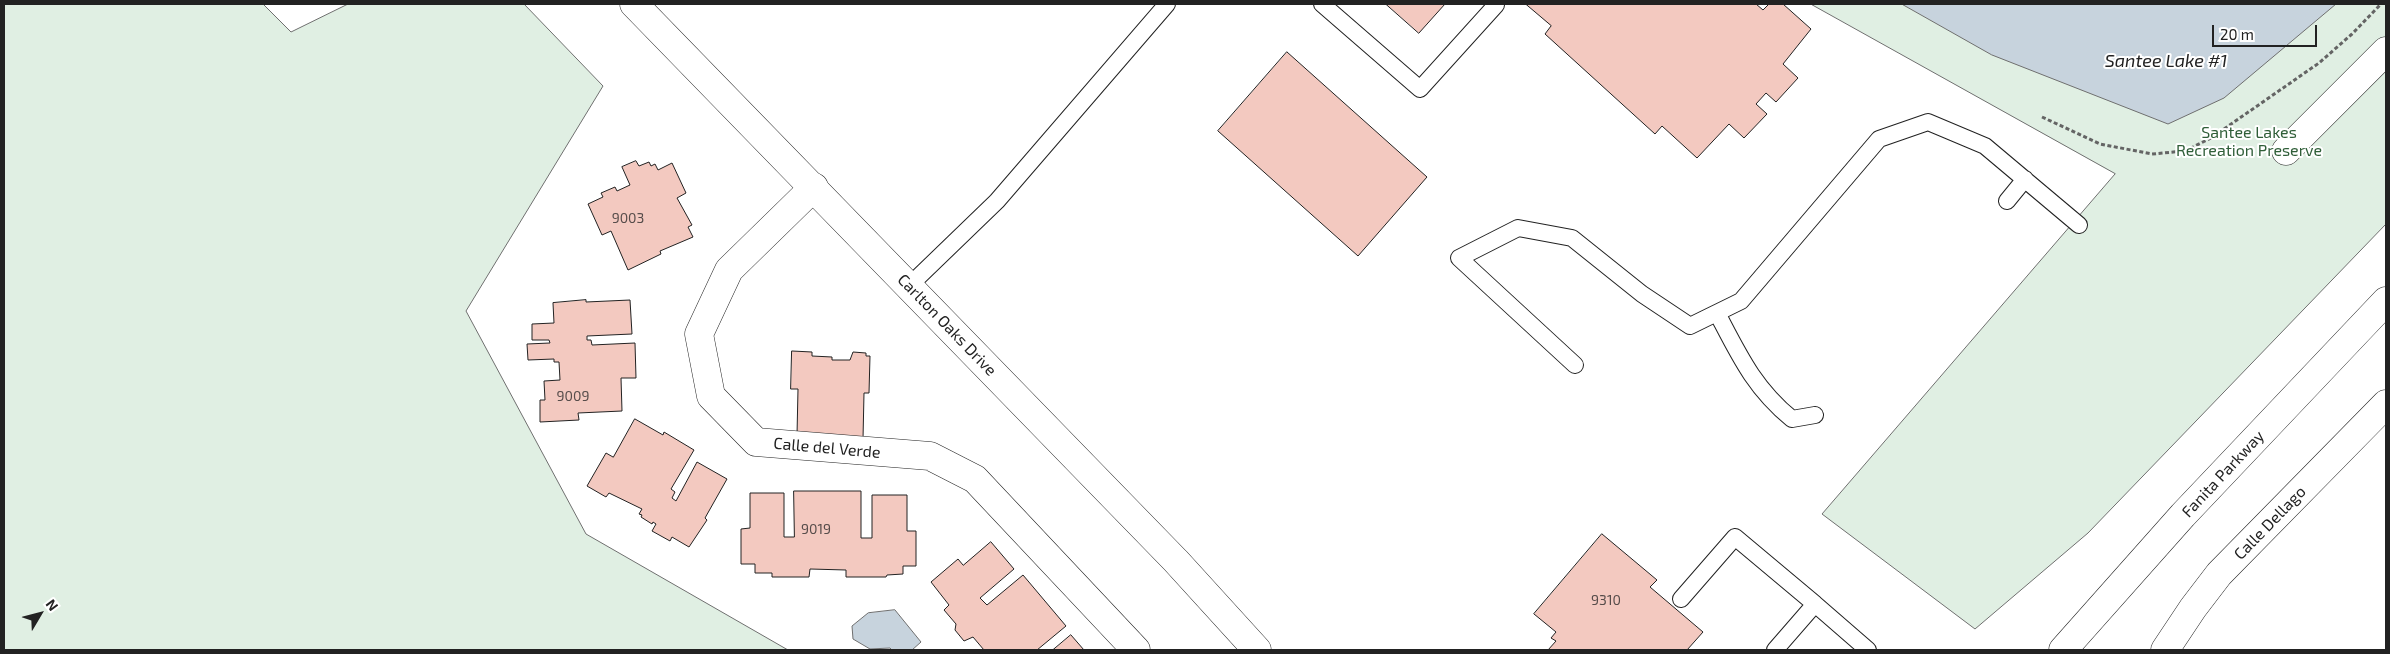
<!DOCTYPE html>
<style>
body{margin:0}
#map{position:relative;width:2390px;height:654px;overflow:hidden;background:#fff;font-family:"Exo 2",sans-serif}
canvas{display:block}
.frame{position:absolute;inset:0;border:5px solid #222;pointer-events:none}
.north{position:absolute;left:15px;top:589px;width:50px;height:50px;-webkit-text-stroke:4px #fff;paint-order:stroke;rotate:53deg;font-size:14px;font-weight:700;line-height:20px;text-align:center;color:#222}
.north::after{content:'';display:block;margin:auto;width:18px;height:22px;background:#222;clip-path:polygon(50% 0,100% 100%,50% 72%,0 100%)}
.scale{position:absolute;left:2212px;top:25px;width:105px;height:22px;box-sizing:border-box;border:2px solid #222;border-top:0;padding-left:6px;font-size:15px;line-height:18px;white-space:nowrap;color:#222;-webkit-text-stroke:4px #fff;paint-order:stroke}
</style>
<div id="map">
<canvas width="2390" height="654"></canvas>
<div class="frame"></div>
<div class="north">N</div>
<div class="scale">20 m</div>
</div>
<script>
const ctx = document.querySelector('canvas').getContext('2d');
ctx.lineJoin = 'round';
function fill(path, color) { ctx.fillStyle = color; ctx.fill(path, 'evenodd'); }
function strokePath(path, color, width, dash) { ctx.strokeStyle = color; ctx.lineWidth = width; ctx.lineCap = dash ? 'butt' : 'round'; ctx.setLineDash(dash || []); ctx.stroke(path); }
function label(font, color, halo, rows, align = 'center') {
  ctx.font = font + ' "Exo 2",sans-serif'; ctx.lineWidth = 4; ctx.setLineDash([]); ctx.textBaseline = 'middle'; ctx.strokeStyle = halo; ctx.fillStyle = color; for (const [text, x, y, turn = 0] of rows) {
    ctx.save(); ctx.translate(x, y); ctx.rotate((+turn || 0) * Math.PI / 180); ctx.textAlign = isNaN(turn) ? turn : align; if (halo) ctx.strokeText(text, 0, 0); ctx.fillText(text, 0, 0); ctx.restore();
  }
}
const green = new Path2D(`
 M4,4h259l28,28 57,-28h176l79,82 -137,225 120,223 202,116h-784z
 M1811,4h575v220l-298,309 -113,96 -153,-115 293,-340z`);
fill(green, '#e0efe3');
strokePath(green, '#6f6f6f', 1);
const water = new Path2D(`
 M1902,4h434l-112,94 -56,26 -176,-69z
 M895,610l26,32 -9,8h-20l-2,-2 -20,1 -17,-10 -1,-13 16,-13z`);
fill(water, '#c7d3dd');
strokePath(water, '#6f6f6f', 1);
const building = new Path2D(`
 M1386,4h59l-26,29z
 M1526,4h230l7,6 6,-6h14l28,25 -28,35 15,14 -22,24 -10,-9 -10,11 11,10 -23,24 -15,-14 -32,34 -35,-32 -7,8 -110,-100 6,-8z
 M1287,52l140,125 -69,79 -140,-125z
 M636,161l3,5 10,-4 2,4 4,-2 3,6 14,-7 14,30 -9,5 15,27 -4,2 5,10 -33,14 1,3 -33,16 -17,-39 -9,4 -14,-31 15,-7 -2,-4 14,-6 2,4 13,-6 -8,-18z
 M586,300v2l44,-2 2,34 -45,2v4h4l1,5 43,-2 1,35h-15l1,33 -44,2 1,7 -39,2v-22h5l-1,-19 16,-1 -1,-18h-5v-3l-26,1 -1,-16 23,-1 -1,-3h-17v-16l22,-1 -1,-20z
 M792,351l20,1v4l20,1v3h18l3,-8 13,1v3h4l-1,37h-5l-1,46 -66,-4 1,-46h-7z
 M635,419l28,16 1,-3 30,18 -23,39 4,3 -3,6 4,3 21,-39 30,17 -22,39 2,2 -18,27 -17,-10 -2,4 -18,-10 4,-7 -3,-2 -1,2 -11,-7 1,-2 -3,-1 3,-5 -33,-16 -3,4 -19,-11 19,-33 7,4z
 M794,491h67v47h11v-43h35v36h9v35h-13v8l-16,1 -1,2h-40v-7l-36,-1 -1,8h-37v-4h-17v-9h-14v-35l9,-1v-35h34v44h10z
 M1602,534l55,46 -7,7 53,45 -16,18h-139l8,-9 -5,-3 5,-6 -22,-18z
 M991,542l23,27 -34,29 7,7 36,-30 43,51 -29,24h-53l-11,-13 -9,4 -9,-11 1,-6 -12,-14 5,-5 -18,-23 27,-23 5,6z
 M1071,635l13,15h-31z`);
fill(building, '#f3c9c0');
strokePath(building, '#222', 1);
const service = new Path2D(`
 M1322,4l98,85 76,-84
 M2007,201l18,-22
 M909,286l88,-85 170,-197
 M1717,313c22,42 37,75 75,106l23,-4
 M1575,365l-116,-107 59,-30 54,10 70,56 48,32 51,-25 138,-162 49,-17 57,24 94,79
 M1681,599l54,-62 80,67
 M1775,650l40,-46 53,46`);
const minor = new Path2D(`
 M2286,151l100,-100
 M814,187l-85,83 -30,64 12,62 45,46 174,14 45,23 161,171
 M2165,650l28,-42 26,-34 167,-170`);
const tertiary = new Path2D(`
 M2063,650l120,-135 203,-214`);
const secondary = new Path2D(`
 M634,4l542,557 81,89`);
strokePath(service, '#222', 18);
strokePath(minor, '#222', 29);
strokePath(tertiary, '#222', 29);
strokePath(secondary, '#222', 29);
strokePath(new Path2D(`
 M2042,117l58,27 52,10 33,-3 26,-13 108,-75 33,-29 29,-30`), '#646464', 3, [4, 2.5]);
strokePath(service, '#fff', 16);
strokePath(minor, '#fff', 28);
strokePath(tertiary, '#fff', 28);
strokePath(secondary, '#fff', 28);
label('14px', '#564c4a', null, [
 ["9003",628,218],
 ["9009",573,396],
 ["9019",816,529],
 ["9310",1606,600]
]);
label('16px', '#2f5e38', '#fff', [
 ["Santee Lakes",2249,133],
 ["Recreation Preserve",2249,151]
]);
label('16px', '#222', '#fff', [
 ["Carlton Oaks Drive",947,325,46],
 ["Calle del Verde",827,448,5],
 ["Fanita Parkway",2223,474,-47],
 ["Calle Dellago",2270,523,-46]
]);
label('italic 18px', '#222', '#fff', [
 ["Santee Lake #1",2166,61]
]);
</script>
